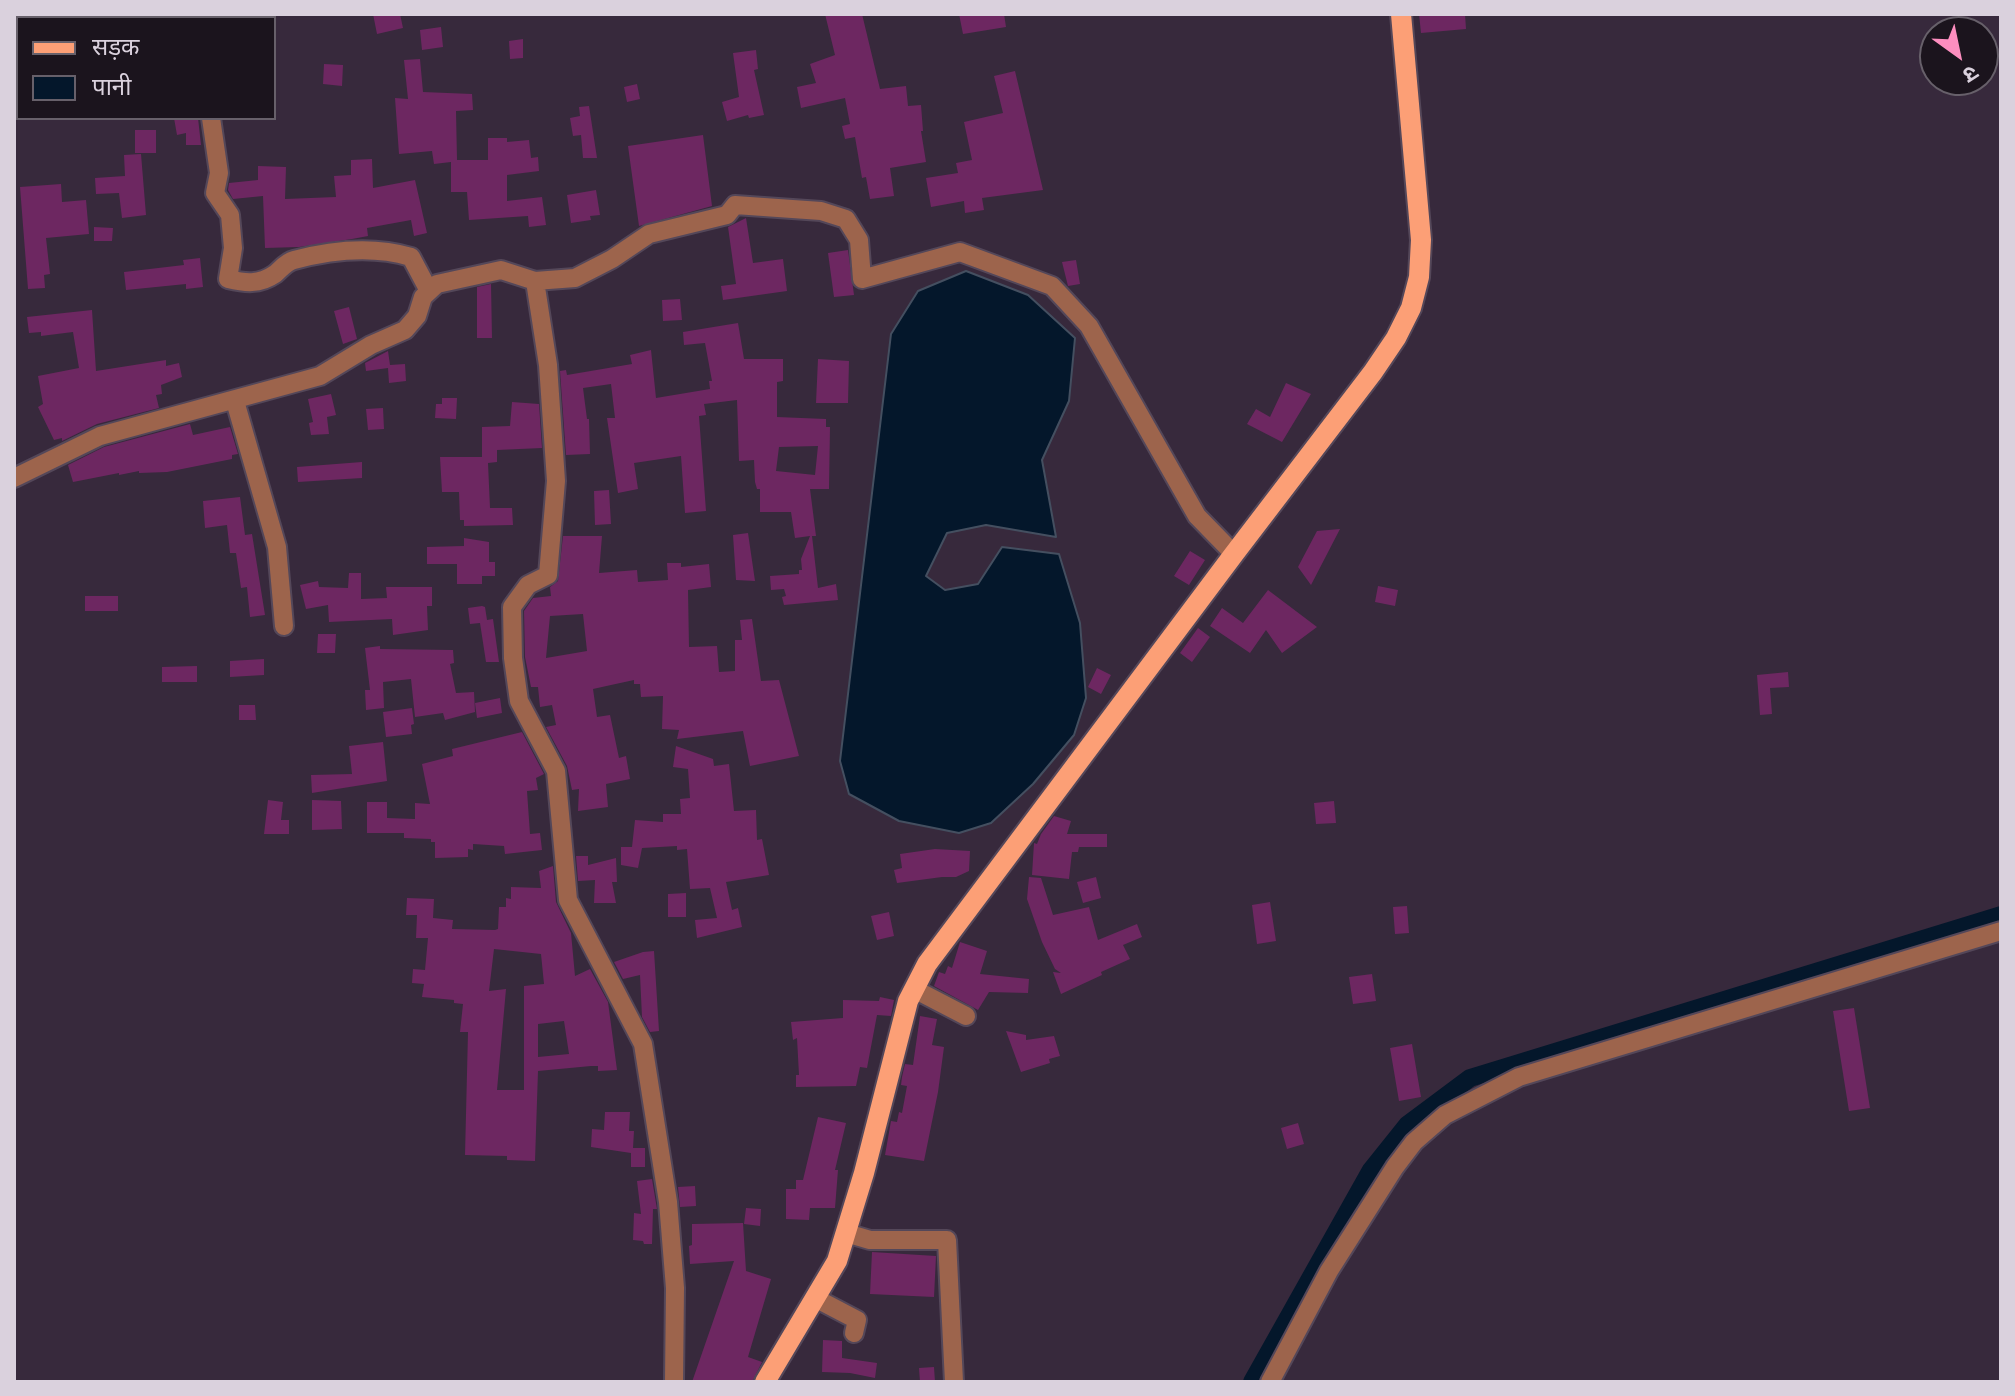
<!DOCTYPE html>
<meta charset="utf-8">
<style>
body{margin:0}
#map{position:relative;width:2015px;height:1396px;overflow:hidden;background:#37293c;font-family:"Public Sans","Noto Sans Devanagari",sans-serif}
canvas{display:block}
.frame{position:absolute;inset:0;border:16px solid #dad1dd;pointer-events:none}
.legend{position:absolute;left:16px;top:16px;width:260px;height:104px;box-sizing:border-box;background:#1b141d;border:2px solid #67606a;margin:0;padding:10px 14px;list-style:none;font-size:24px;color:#dad1dd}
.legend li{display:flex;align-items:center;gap:16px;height:40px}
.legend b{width:40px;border:2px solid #67606a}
.north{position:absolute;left:1919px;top:16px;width:80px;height:80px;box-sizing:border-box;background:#1b141d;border:2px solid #67606a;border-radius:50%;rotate:147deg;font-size:22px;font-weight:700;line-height:32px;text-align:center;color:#dad1dd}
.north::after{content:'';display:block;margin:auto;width:28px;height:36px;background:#fd8ebf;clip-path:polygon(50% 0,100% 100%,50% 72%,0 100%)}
</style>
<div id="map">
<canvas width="2015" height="1396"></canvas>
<div class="frame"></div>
<ul class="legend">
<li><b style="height:10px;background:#fc9f76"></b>सड़क</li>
<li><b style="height:22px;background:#04172b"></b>पानी</li>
</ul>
<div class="north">उ</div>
</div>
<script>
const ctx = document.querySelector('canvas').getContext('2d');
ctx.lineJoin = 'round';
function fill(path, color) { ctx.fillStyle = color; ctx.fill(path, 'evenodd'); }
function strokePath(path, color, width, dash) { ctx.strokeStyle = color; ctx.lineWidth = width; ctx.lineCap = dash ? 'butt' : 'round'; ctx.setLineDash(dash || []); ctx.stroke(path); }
const water = new Path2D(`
 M966,271l62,24 47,43 -6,63 -27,59 14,77 -70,-12 -39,8 -21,43 19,14 33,-6 24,-37 57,7 21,69 6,75 -12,37 -41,49 -42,39 -32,10 -60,-12 -50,-27 -9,-33 51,-427 27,-43z`);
fill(water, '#04172b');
strokePath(water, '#444f60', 2);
strokePath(new Path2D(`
 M1252,1382l119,-212 36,-45 63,-47 531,-163`), '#04172b', 18);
fill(new Path2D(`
 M373,14h27l3,14 -26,6z
 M825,14h37l18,75 26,-3 2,20 13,-1 2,26h-2l5,31 -36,6 4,28 -24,3 -4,-22 -4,1 -7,-41 -10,2 -3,-13 8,-2 -5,-26 -44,10 -4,-21 19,-4 -6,-19 25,-9z
 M959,14h45l2,13 -43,7z
 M1419,14h46l1,15 -45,4z
 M441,27l2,20 -21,3 -2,-20z
 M523,39v19l-13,1 -1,-18z
 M756,50l2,19 -4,1 10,45 -15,3 -1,-3 -21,6 -5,-19 17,-5 -6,-44z
 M420,59l3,33 49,2 1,16 -17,1 1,49h31v-22h19v4l22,-2 2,18 7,-1 1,14 -32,4v26l35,-4 4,28 -17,2 -1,-11 -59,4 -2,-28h-16v-30l-17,2 -2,-13 -33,3 -4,-56 13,1 -4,-39z
 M324,64l19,1 -1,21 -19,-2z
 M1015,71l28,119 -61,8 2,12 -19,3 -1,-12 -33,6 -5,-29 32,-5 -2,-10 16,-3 -8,-38 39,-9 -9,-37z
 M637,84l3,15 -13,3 -3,-15z
 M589,106l8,52h-14l-2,-23 -8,1 -3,-18 10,-2 -1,-9z
 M174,118h24l3,27h-15v-12l-9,2z
 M135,130h21v23h-21z
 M703,135l9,71 -73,20 -11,-80z
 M141,154l5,61 -24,3 -3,-25 -23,1 -1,-16 30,-2 -1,-21z
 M372,159l1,29 42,-8 12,53 -13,3 -3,-16 -44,8 1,8 -16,3 -53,8 -34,1 -2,-52 -30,3 -5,-9 1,-7 29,-3v-14l28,1 -1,32 51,-2 -2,-21 17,-1v-15z
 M61,184l1,18 24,-2 3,34 -43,4 4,36 -6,1 1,13 -17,1 -8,-102z
 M596,190l4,25 -10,1 1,4 -20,3 -4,-28z
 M746,218l7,45 30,-4 4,32 -64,9 -2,-14 15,-2 -8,-57z
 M94,227l19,1 -1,13h-18z
 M848,250l6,45 -20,2 -6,-44z
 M200,258l3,29 -17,2v-5l-60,6 -2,-18 60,-7 -1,-5z
 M1076,260l4,24 -12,2 -6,-24z
 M491,284l1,54h-15v-51z
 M680,299l2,21 -19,1 -1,-21z
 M349,307l8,32 -14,5 -9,-33z
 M92,310l4,61 70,-11v6l13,-3 3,14 -21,8 1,9 -6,1 3,13 -62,16 -35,17v-3l-8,2 -16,-33 5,-3 -5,-28 41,-8 -6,-36 -32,4v-4l-12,1 -2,-16z
 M738,323l6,36h39v22l-6,1v35l49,2v8h4l-1,62h-19l6,47h-4l6,52 18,-4 2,16 -54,5 -2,-8 4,-1 -2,-7 -13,1 -1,-14 29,-2v-4h3l-1,-11 9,-23 -15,2 -4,-26h-31v-23h-3l-2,-7 -1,-22 -15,1 -2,-61 -33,4 2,11 -7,1 7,95 -21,2 -4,-57 -47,7 4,26 -20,4 -11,-75h8l-4,-34 -28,4 4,31h2l1,35 -24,1 -6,-84 6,-1 1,5 65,-11 -2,-9 21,-5 5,48 54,-9 -1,-8h3l-7,-38 -21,2 -1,-13zM818,446l-3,29 -39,-4 3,-24z
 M388,351l2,14 15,-1 1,17 -17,2 -1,-15 -22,3 -1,-8z
 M818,359l31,2 -1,42h-32z
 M1286,383l25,11 -29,48 -35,-18 9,-15 14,8z
 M331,394l5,21 -9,2 2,17 -18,1 -2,-12 4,-1 -5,-23z
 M442,398h15l-1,21 -21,-1 1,-14h6z
 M512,402l27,2 3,44 -45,2v12l-9,1 2,45h22l1,17 -49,1v-6h-4l-1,-28h-17l-2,-35h42v-30l28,-1z
 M383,408l1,21 -16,1 -2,-21z
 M190,424l3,11 37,-8 8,27 -6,1v4l-65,13 -28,1v-2l-20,4v-2l-46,9 -5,-17 36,-18z
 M362,462v16l-64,4 -1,-15z
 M609,490l2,34 -16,1 -1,-34z
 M240,497l5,38 7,-1 13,81 -15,2 -3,-30 -6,1 -5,-35h-6l-3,-28 -22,3 -2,-27z
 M1340,529l-29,56 -13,-18 19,-36z
 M748,533l7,48 -19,-1 -3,-45z
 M563,536h39l-3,37 38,-3 1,12 30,-2 -1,-17h14v4l28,-3 2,23 -23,3 1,57 28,-1 2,26 16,-1v-31h7l-2,-20 12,-1 9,62 18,-1 20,76 -49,10 -7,-35 -66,8 2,-9 -17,-1 1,-33 -22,1 -1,-13h-6v-4l-23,5 -18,4 4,28 13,-2 9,43 7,-2 4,23 -24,5 2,23 -30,4 1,-22 -7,1 -5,-24 -21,-39 10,-2 -4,-20 -12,2 -2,-20h-7l-6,-30 -1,-46 9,-13 18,-2 -1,-9 8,-6zM583,614l4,37 -41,7 4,-42z
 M464,538l25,4v20h6v14h-13v8h-25v-20h-30v-17l37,-1z
 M1190,551l15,9 -16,25 -15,-9z
 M349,573h12v26l26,-1 -1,-11h46v19h-5l1,24 -35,5 -1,-16 -63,3 -1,-17 -22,4 -6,-24 18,-4 1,6 29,1z
 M1378,586l20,4 -3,16 -20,-4z
 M1268,590l49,37 -35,26 -16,-23 -16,23 -40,-27 12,-18 21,15z
 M85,596h33v15h-33z
 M482,606l3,1 2,13 6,-1 6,43h-13l-6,-39 -10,1 -2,-16z
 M1198,628l12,9 -18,25 -12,-9z
 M318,634h18l-1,19h-18z
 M380,646v3l73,1 1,13 -4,1 6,29 18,-1 1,20 -30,8 -2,-7 -28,4 -4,-38 -28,3 1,26 -18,2 -1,-20h5l-5,-42z
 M264,659v16l-34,2v-16z
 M197,666v16h-35v-15z
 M1097,668l14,7 -10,19 -13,-7z
 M1788,672l1,15 -19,1 2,26 -12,1 -3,-40z
 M500,698l2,15 -25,5 -2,-15z
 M239,705h16l1,15h-17z
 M412,708l2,16 -3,1 1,9 -26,3 -3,-25z
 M522,732l22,42 -8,4 2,12 -11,1 3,43 10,-1 2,17 -37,4 -1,-8 -31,-2v6l-5,-1v8l-33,1v-16h-4v-3l-27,-1v-5h-37v-31h20v16l28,1v-16l15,1 -8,-40 31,-8 -1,-7z
 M383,742l4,39 -75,12 -1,-18 41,-1 -3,-28z
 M676,746l37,13 1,7 15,-2 5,47 22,-1 1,30 5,-1 7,36 -43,7 6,28 6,-2 4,19 -45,11 -2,-18 22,-2 -7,-30 -20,1 -3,-40 -10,1v-4l-35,2 -4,20 -17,-3v-18h11l3,-27 28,2v-8h18l-1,-15 10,-1 -2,-29 -15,-2z
 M268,800l15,2 -2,18h8v14h-25z
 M312,800l29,1 1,28 -30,1z
 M1334,801l2,22 -20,1 -2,-21z
 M1054,816l17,5 -4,13h40v13h-28l-1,5h-6l-3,27 -37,-4 2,-32 3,1 4,-10z
 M935,849l35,2 -1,20 -13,6h-14l-45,6 -3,-13 8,-2 -2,-14z
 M576,856h12v9l28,-7 1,24h-5l4,21h-22l1,-23 -17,1z
 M553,866l3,36 15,31 4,43 15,-7 18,33 9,68 -19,1v-5h-7l-53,5 -3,90 -28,-1v-4l-42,-1 3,-123h-8l3,-28 -9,-1v-3l-32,-3 2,-13 -12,-1 1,-14 12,1 3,-32h-12l1,-23h-11l1,-17 27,1 -1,19 20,2 -1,9 43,1 3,-1 1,-22h7v-9l5,1v-12l30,1 -2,-17zM494,949l47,5 3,30 -20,2v104h-27l9,-101 -17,2zM564,1021l5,33 -31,3v-33z
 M1029,877l12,1 12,37 36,-8 9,33 39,-16 5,13 -19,8 7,14 -29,13 1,3 -41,19 -8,-22 8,1 -6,-4 -13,-27 -15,-43z
 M1096,877l5,21 -18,5 -6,-21z
 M686,893v24h-18v-23z
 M1270,902l6,39 -19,3 -5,-39z
 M1407,906l2,27 -14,1 -2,-27z
 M889,912l5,24 -17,4 -6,-24z
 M960,942l27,9 -7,23 49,5 -1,14 -39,-1 -11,18 -44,-24 5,-14 6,2 3,-8 4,2z
 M654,951l5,80 -9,1 -8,-15 -2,-42 -17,4 -9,-17 29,-10z
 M1372,974l4,27 -23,3 -4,-27z
 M880,997l14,3 -3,16 -14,-1 -10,53 -7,-1 -4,19 -60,1v-12h3l-2,-37 -4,2 -2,-18 52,-4v-18l36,1z
 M1854,1008l16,100 -21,3 -16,-100z
 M920,1016l17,3 -5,26 12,2 -6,45 -14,69 -39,-6 6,-34 6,1 2,-10 3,1 5,-27 -6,-1 1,-8 3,-13 8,1z
 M1006,1031l20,4v5l28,-4 6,20 -11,3 1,4 -29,9z
 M1412,1044l9,53 -22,4 -9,-53z
 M605,1112h25l-1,19h5l-1,17h12v19h-14v-14l-40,-6 1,-18 12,1z
 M818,1117l28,6 -11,47h3l-3,38h-25l-1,12 -23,-1v-30h10v-9h7z
 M1298,1123l6,21 -17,5 -6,-21z
 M652,1179l5,30h-4l-1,35h-8l-1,-3 -10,-1 1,-27 7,1 -4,-33z
 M695,1186l1,20 -16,1 -2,-20z
 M746,1208l15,1 -1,17 -16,-2z
 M743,1223l3,48 25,8 -23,78 14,5 -10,20h-60l42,-121 -44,3 -1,-18 3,-1v-21z
 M872,1252l64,4 -2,41 -64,-3z
 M823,1340l19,1v17l35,5 -2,15 -25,-5 -28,-1z
 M934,1367l1,15h-15l-1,-14z`), '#6d2761');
const minor = new Path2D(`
 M203,14v4
 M211,118l8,55 -4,20 15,22 3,33 -5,31c17,4 31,6 47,-5 6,-5 11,-12 19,-14 38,-10 80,-14 117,-3l18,34
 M535,281l13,84 8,116 -8,94 -20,10 -16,22 1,51 6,43 37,70 12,129 75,144 25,158 7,86 -1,94
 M235,401l42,146 7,79
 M14,478l86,-42 220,-60 51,-31 34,-15 12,-14 6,-19 14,-13 64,-14 34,11 40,-3 37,-19 37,-25 78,-19 8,-10 86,6 25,8 13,21 3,39 98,-27 92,34 37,40 108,190 37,38
 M914,989l52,27
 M846,1233l24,7h77l7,142
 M815,1298l42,22 -3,13
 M1270,1382l59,-111 66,-104 19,-25 31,-27 74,-38 482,-146`);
const major = new Path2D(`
 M765,1382l72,-121 27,-88 44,-172 19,-37 307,-410 139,-182 23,-34 15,-30 8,-31 2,-37 -20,-226`);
strokePath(minor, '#544759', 22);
strokePath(major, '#544759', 24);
strokePath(minor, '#9d644c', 18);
strokePath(major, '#fc9f76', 20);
</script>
